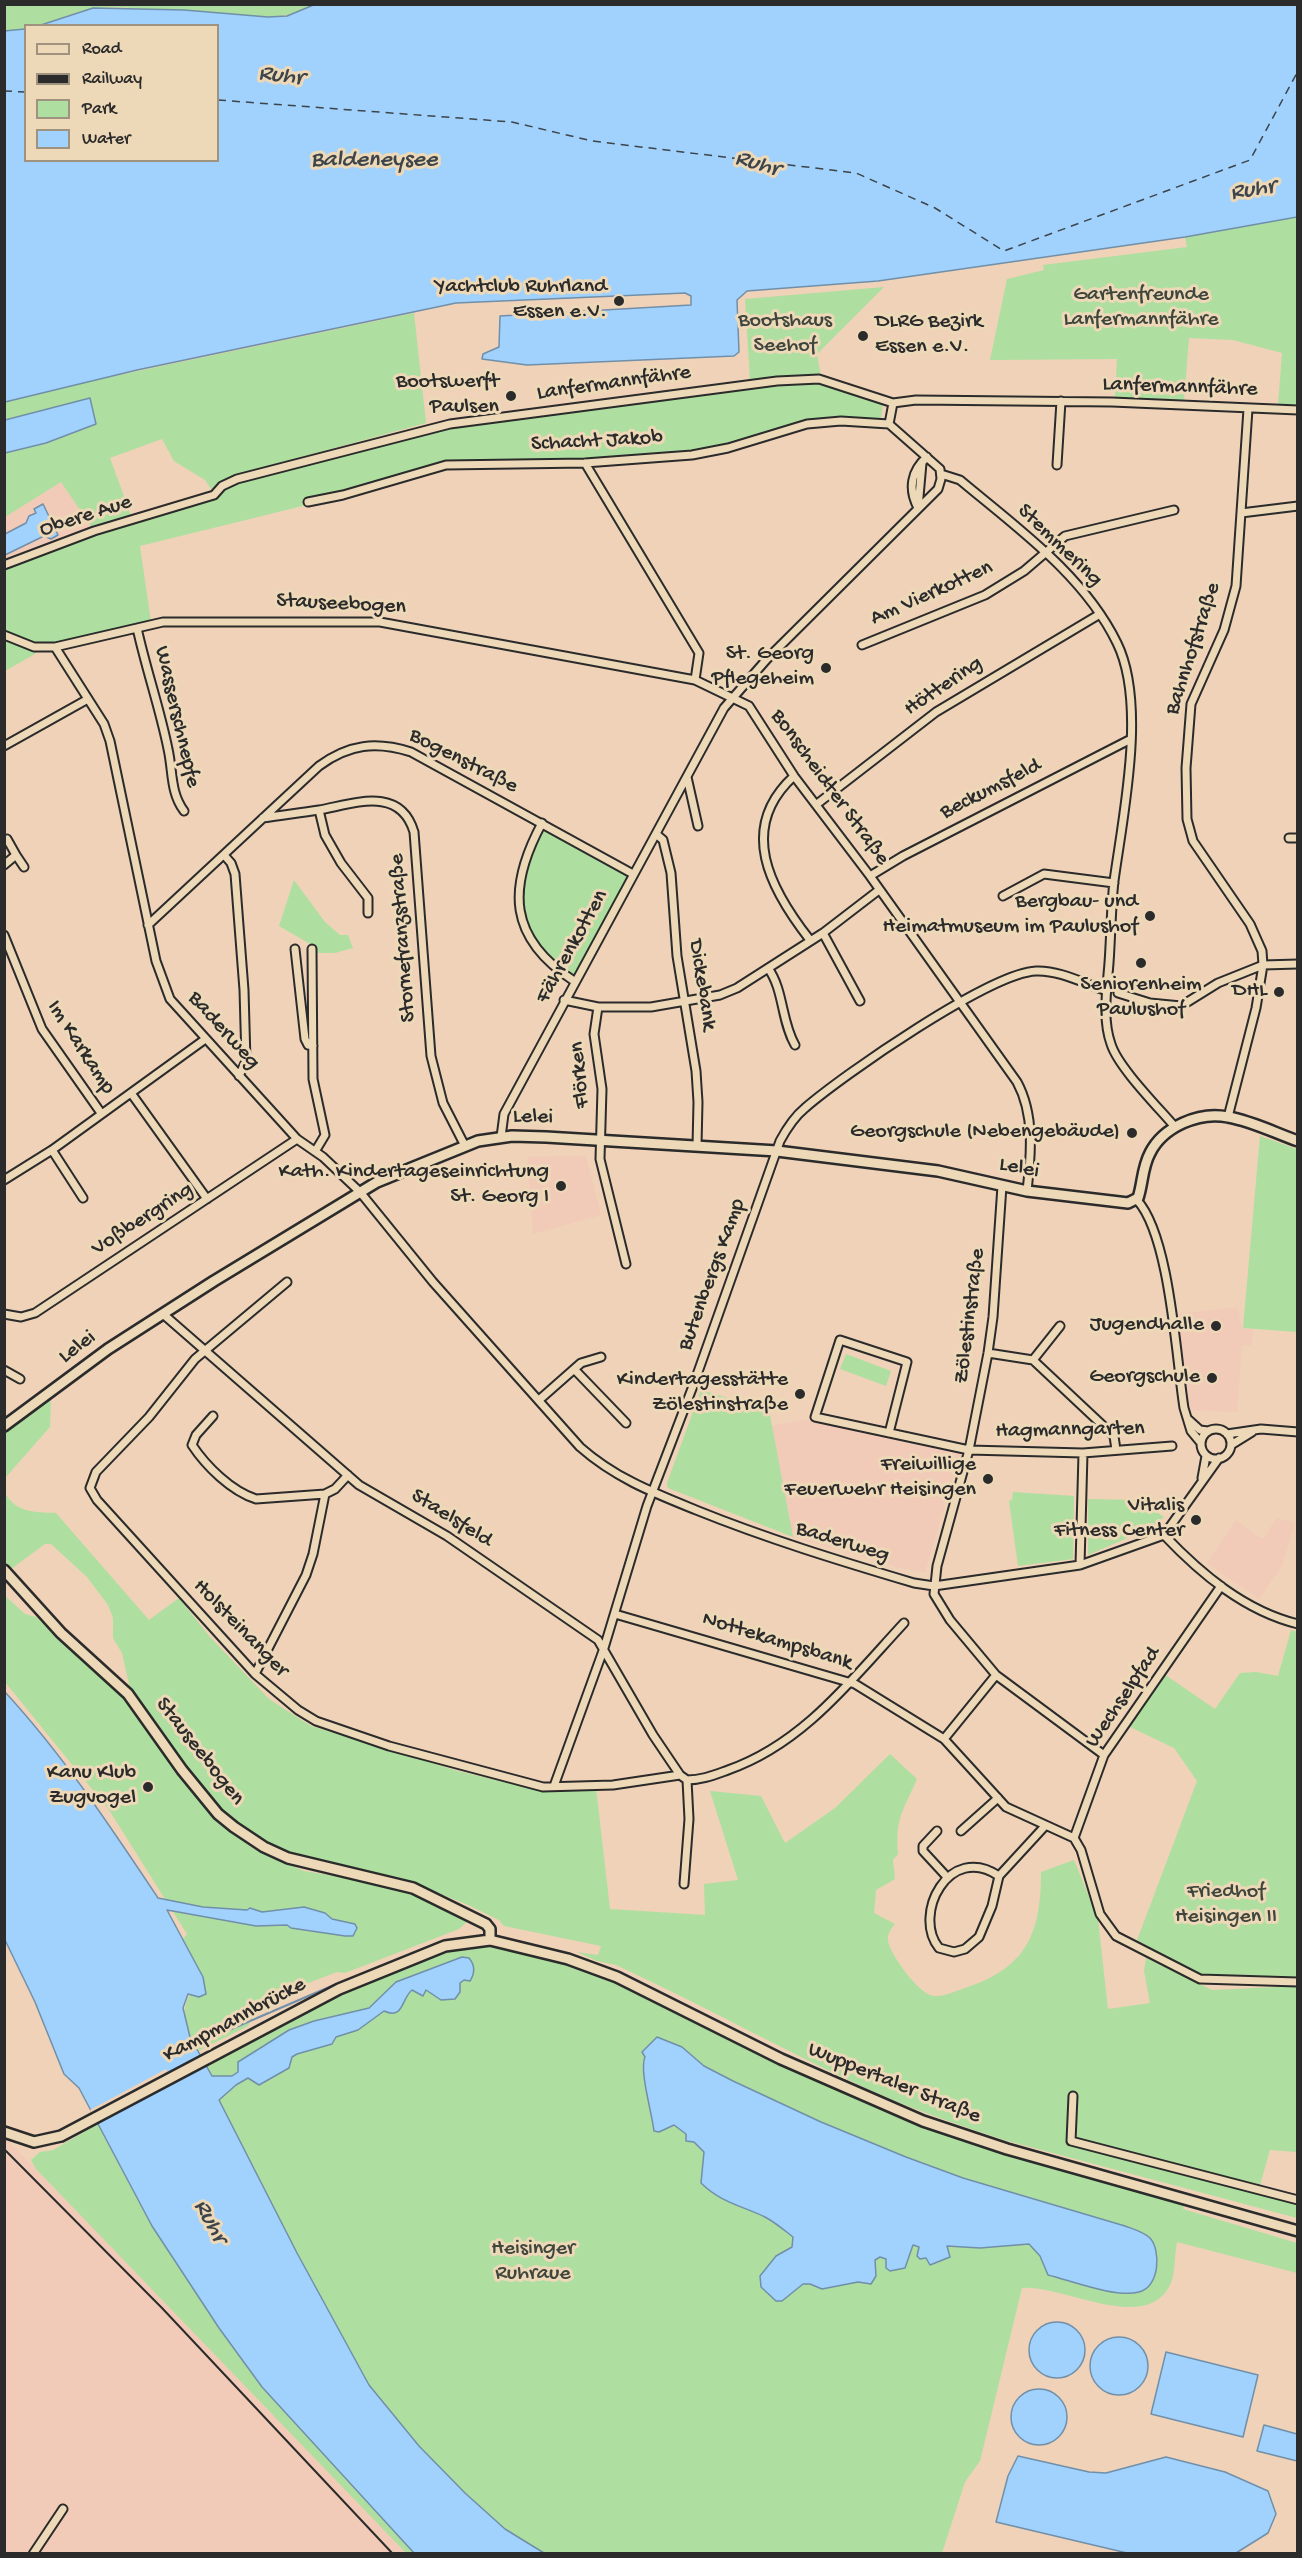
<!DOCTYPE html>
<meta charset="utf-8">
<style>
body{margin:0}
#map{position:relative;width:1302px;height:2558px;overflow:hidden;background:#efd2b7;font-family:"Gochi Hand",sans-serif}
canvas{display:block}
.frame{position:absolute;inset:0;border:6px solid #2b2b2b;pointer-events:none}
.legend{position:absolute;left:24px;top:24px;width:195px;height:138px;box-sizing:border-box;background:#edd8b7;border:2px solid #9f937f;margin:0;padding:8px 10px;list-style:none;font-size:18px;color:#2b2b2b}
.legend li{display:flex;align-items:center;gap:12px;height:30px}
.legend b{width:30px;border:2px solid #9f937f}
</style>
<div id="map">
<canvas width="1302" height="2558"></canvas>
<div class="frame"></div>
<ul class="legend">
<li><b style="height:8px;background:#edd8b7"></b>Road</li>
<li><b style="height:8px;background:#2b2b2b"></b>Railway</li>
<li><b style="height:16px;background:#aedfa0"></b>Park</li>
<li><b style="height:16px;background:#a0d2fd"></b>Water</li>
</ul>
</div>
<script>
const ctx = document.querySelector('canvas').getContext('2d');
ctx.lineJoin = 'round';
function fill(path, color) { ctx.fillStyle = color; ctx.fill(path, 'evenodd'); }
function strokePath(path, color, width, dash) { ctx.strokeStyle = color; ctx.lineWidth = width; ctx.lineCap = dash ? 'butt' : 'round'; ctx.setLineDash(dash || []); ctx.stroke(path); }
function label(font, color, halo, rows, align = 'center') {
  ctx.font = font + ' "Gochi Hand",sans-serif'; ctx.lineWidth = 6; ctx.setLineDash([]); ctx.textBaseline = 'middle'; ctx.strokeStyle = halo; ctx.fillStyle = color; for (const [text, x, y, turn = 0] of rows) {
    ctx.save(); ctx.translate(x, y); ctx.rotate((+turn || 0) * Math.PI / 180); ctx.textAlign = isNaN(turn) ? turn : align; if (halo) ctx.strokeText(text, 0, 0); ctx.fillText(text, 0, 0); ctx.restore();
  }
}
fill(new Path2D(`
 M61,482l32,47 -88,34v-46z
 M586,1156l15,59 -68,19 -6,-77z
 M1238,1307l4,22h11l-2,16 -9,1 -5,66 -49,-2 -10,-96z
 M814,1418l147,33 -36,121 -21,-3 -111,-32 -22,-111z
 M1276,1518l19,5 -13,43 -23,33 -52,-36 29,-43 24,18h4z
 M5,2138l158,160 243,255h-402z`), '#f1cbb7');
fill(new Path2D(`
 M4,5h312c-51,30 -161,-5 -224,4 -23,3 -42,17 -66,17l-1,3 -20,2z
 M1297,217v188h-19l4,-52 -49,-13 -44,-2 -5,63 -69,-4 2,-38 -127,1 17,-81 37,-9 -1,-5 144,-18 -2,-10z
 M884,287l-67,67 4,23 -71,4 -5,-82z
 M414,313l12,110 -190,52 -16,9 -7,8 -8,-12 -31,-19 -12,-22 -52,19 22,60 -39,11 -32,-47 -56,35v-64l41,-10 50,-19 -7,-26 -84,22v-82l95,41z
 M819,381l64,21 -3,27 -46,-4 -45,4 -102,28 -226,10 -321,79 11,76 -93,22 -21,2 -32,-13 -1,-66 91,-34 86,-25 50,-25 194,-53 353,-47z
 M4,638l32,11 -1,5 -30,17z
 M542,823l91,51 -59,107 -20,-14 -24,-28 -11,-41 4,-36z
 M294,880l31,42 15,13h8l5,13 -18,5h-18v-5l-38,-22z
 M1260,1136l37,13v183l-54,-4z
 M846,1354l45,17 -5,15 -46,-17z
 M701,1390l68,20 24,127 -125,-49 -1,-5z
 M51,1394l-1,33 -45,51v-48z
 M4,1491c11,22 30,21 52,22l93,107 30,-22 31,39 59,62 42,27 147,45 83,20 55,-3 14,121 95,6 -1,-31 34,-4 -28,-89 51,5 24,47 50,-35 55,-54 27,25c-14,32 -22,39 -19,75l-5,6 2,19 -19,11 -2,23 21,11c-4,5 -8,9 -7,17 2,13 31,54 46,55 10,1 22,-5 31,-8 62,-20 76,-55 76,-116l33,-12 24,59 10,90 42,-6 -6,-32 2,-13 66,32 85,-4v166l-27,-2 -12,42 39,10v16l-293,-78c-42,-14 -84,-28 -125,-46 -89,-40 -174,-88 -263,-129l-19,-4 -20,-9 21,3 3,-9 -97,-20 -5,-6 -33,-16 -51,-20 -107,-24 -25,-10 -42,-24 -23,-19 -27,-33 -33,-50 -28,-35 -8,-36 -9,-15v-20l-5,-13 -21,-28 -36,-33h-6l-34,25 -6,-8z
 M1013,1492l61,4 -1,63 -55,7 -9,-65 3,-1z
 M1088,1499l49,1 27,17 -11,10 -65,28z
 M4,1595l21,19 11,3 99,92 73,101 17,18 29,21 50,22 71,12 44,11 51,25 -11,10 -114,44 -8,-1 -55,21 -20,4 -14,29 -50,25c-18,-31 -19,-48 5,-74l-20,-38 4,-5 -78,-124 -104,-128z
 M1291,1630l6,2v348l-106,-5 -55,-32 61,-162 -23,-33 -44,-21 34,-53 51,35 25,-36 16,-1 22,4z
 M477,1942l59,10 79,28 237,113 201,72 131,40 -1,4 114,34v30l-120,-31c-3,13 -1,33 -8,45 -26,46 -106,-2 -147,1l-42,173 -15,21 -23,71h-536l-370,-384 -5,-9 9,-8 13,-2c136,-79 272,-164 424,-208z`), '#aedfa0');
const water = new Path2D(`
 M316,4l981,1v212l-112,20 -307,44 -131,10 -10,9 2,52 -5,4 -207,9 -45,-6 1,-5 16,-7 1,-31 191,-11v-9l-6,-3 -229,10 -319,67 -132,32 -1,-371 21,-2 1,131h192v-134l-177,-1 52,-17 91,2 84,7 19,-1z
 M90,398l6,26 -50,19 -41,10v-33z
 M43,504l15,31 -7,4 -7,-3 -39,19v-21l21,-11 3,-7 7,-3 -2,-4z
 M5,1692c58,63 105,134 153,206l45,9 44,3 3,-2 12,4 42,-5 21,6 7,6 23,5 2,4 -4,8h-8l-54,-8 -4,-3 -31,1 -89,-16 36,67 3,17 -7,3 -11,-3 -5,14 7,29 22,39h20l6,-4v-10l51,-32 25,-9 55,-13 27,-26 66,-25 7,1c6,7 6,15 1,23l-6,-1 -4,3v9l-5,7 -14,1 -15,-10 -3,6 -11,-6c-11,9 -8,30 -28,21l-26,19 -22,7 -4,7 -35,10 -5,3 -3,11 -30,17 -11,-7 -12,7 -17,15 78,153 72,132 50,61 46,47 40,36 39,24h-130l-152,-166 -43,-59 -67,-102 -73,-138 -15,-14 -29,-72 -30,-62z
 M657,2037l25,10 22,19 29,15 88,41 85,35 57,21 162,48c8,3 19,6 25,12 11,12 10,49 -11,54 -24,6 -67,-11 -91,-17l-8,-19 -11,-12 -49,4 -33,-2 3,11 -20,8 -4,-7 -6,1 -3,-3 2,-9 -6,-2 -8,23 -15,3 -4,-3v-9l-6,-2 -5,3 1,16 -5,8 -13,-2 -36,7 -12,-5h-7l-21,17h-6l-15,-14 -1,-11 16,-20 16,-9 1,-10c-9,-7 -17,-14 -28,-20 -23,-11 -45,-15 -64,-34l3,-31 -10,-10 -8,-1v-7l-12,-9 -15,7 -5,-1c-2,-18 -15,-61 -9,-74l-3,-5z
 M1029 2350a28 28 0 1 1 56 0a28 28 0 1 1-56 0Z
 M1090 2366a29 29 0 1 1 58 0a29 29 0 1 1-58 0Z
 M1166,2352l92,23 -15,62 -92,-23z
 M1011 2417a28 28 0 1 1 56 0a28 28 0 1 1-56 0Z
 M1264,2425l33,9v27l-40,-10z
 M1018,2456l71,16 17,1 60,-16 59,15 43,19 8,23 -8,19 -32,20h-109l-131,-31 12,-46z`);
fill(water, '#a0d2fd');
strokePath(water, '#718fa9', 1.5);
fill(new Path2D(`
 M166,2069l8,14 -77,41 -7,-14z`), '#efd2b7');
strokePath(new Path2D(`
 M194,2045l140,-60`), '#718fa9', 2);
strokePath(new Path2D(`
 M4,91l22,1
 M218,100l294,22 80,19 264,32 79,35 69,43 246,-91 48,-89`), '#3d444a', 1.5, [8, 6]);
const street = new Path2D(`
 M585,463l114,190 -4,27 54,26 45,70 76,100 147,206c18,33 14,74 10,109
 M1057,465l4,-64
 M941,474l19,6c56,47 124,95 157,163 30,61 6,172 -3,238 -3,27 -3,55 -5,82 -2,26 -7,56 2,81 7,23 47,63 64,83
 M308,502l35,-7 103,-30 139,-2 107,-8 36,-7 79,-24 34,-3 48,3
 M918,508c-10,-19 -7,-37 9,-51
 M918,508l4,-45
 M1241,513l57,-7
 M4,565l90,-34 120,-36 8,-9 15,-7 213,-55 327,-43 42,-2 74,24 23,-3 196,2 186,8
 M137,628c9,41 23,81 31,121 5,22 2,43 16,62
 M4,635l30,12h21l49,77 6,17 46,220 14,38 127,140 26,18 37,35 73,90 147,165c35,31 74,46 116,63 72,29 144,51 218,73l20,3 146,-21 84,-30 55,-77
 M862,645l123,-50 39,-24 41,-35 109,-26
 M55,647l108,-25h217l315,58
 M4,746l84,-47
 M794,776c-57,52 -24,113 16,164
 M687,777l11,49
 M817,804l119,-92 164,-98
 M319,810l6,25 16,28 27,35v15
 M263,818c19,-3 37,-5 56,-8 34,-6 81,-25 95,22l17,224 12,47 22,43
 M542,823c-35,65 -34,115 32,158
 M656,834l7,6 8,33 6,83 19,115 2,31 -1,44
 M1289,838h9
 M16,855l8,12
 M224,855l7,8 4,11 9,116 2,71 -7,15
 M4,865l12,-10 -9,-16
 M870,876l33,-20 228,-117
 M1003,896l41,-22 70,9
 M148,925l171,-159c30,-22 57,-25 92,-14l222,122
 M823,933l37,68
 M4,935l38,94 59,84
 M295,949l10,90 3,6 5,1
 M312,949l1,130 12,56 -9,15
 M768,968c16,22 13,53 27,77
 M1118,993l32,10 31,3 37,-23 45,-18 35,-1
 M564,1000l34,7h53l69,-12 17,-7 86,-55 56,-43
 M598,1007l-4,27 8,55 -2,70 26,105
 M131,1093l76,106
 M1228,1117l28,-109 7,-43 -1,-14 -12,-27 -57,-83 -6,-22 -1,-51 5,-64 33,-74 12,-44 12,-177
 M501,1137l3,-23 220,-406 43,-49 171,-170 3,-10 -1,-10 -51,-45 4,-21
 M52,1150l31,48
 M4,1180l48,-30 152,-110
 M1002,1186l-9,131 -5,36 -19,97 -32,116 -3,28 16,26 46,55 108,80
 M1137,1200c33,36 39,157 47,208l7,23 10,12
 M287,1282l-92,77 -46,58 -53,55 -6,16 7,12 158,174 43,36 18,11 73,25 154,41 70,-2 67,-10
 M4,1314l17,3 14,-4 262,-174
 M163,1314l196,171 88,51 151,104 55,95 27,40 7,5
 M988,1353l45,7 81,76 2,14
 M1033,1360l27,-34
 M574,1369l52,54
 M4,1370l16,9
 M539,1400l42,-37 20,-6
 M213,1416l-17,19 -4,10c14,21 39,46 64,54l69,-5 10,-5 13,-14
 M1189,1420l11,10 8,1
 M1201 1444a15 15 0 1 1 30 0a15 15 0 1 1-30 0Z
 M889,1433l18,-71 -67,-22 -25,77 154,33 114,3 89,-7
 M1227,1434l34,-5 37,3
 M1231,1445l21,-13
 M1202,1478l4,-22
 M1164,1535c37,39 81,76 134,89
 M1080,1565l3,-112
 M615,1614l240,70 89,55 62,68 68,31 7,12 19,64 16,22 84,43 98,3
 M255,1674l51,-99 7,-21 12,-60
 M944,1739l52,-64
 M687,1780c15,0 27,-5 41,-10 75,-26 124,-91 176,-147
 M554,1786l50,-138 43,-142 46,-120 87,-245c7,-13 14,-24 25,-33 38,-33 185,-135 231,-137 24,-1 49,13 71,20
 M937,1831l-14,15v5l24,26
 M961,1831l37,-33
 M1074,1838l30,-83 117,-169
 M999,1876c-50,-34 -87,39 -60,72l15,4 11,-3 14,-12 13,-31 7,-30 46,-50
 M684,1884l5,-65 -2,-39
 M1073,2096l-2,45 227,59
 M33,2554l30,-45`);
const secondary = new Path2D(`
 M4,1426l104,-77 106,-68 163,-99 101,-41 34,-5 34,1 231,14 161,20 89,20 101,12 10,-5c5,-15 4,-30 12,-45 13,-26 49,-42 78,-36 24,4 47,16 70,24
 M4,1570l57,63 67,61 54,76 36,44 16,13 30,20 24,11 125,30 73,36 4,5v11
 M4,2132l30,10 27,-6 278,-147 106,-43 45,-6 78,19 49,18 164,82 142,62 84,28 291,82`);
strokePath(street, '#2b2b2b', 11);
strokePath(secondary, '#2b2b2b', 14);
strokePath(street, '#edd8b7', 7);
strokePath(secondary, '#edd8b7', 9);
strokePath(new Path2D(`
 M4,2149l158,159 231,246`), '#2b2b2b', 2);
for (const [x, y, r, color] of [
 [619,301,6,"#2b2b2b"],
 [863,336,6,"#2b2b2b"],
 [511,396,6,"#2b2b2b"],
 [826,668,6,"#2b2b2b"],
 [1150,916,6,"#2b2b2b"],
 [1141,963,6,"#2b2b2b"],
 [1279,992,6,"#2b2b2b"],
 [1132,1133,6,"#2b2b2b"],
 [561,1186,6,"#2b2b2b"],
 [1216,1326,6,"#2b2b2b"],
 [1212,1378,6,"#2b2b2b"],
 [800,1394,6,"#2b2b2b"],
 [988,1479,6,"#2b2b2b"],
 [1196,1520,6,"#2b2b2b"],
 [148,1787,6,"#2b2b2b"]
]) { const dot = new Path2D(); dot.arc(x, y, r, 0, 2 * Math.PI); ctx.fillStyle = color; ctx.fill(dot); strokePath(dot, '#edd8b7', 2); }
label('22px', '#2b2b2b', '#edd8b7', [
 ["Yachtclub Ruhrland",607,288],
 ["Essen e.V.",607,313],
 ["DLRG Bezirk",875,323,"left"],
 ["Essen e.V.",875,348,"left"],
 ["Bootswerft",499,383],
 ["Paulsen",499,408],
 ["St. Georg",814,655],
 ["Pflegeheim",814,680],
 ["Bergbau- und",1138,903],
 ["Heimatmuseum im Paulushof",1138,928],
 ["Seniorenheim",1141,986,"center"],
 ["Paulushof",1141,1011,"center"],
 ["DHL",1267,992],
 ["Georgschule (Nebengebäude)",1120,1133],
 ["Kath. Kindertageseinrichtung",549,1173],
 ["St. Georg I",549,1198],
 ["Jugendhalle",1204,1326],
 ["Georgschule",1200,1378],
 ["Kindertagesstätte",788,1381],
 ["Zölestinstraße",788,1406],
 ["Freiwillige",976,1466],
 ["Feuerwehr Heisingen",976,1491],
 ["Vitalis",1184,1507],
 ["Fitness Center",1184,1532],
 ["Kanu Klub",136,1774],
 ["Zugvogel",136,1799]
], 'right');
label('22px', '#3f463d', '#edd8b7', [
 ["Gartenfreunde",1141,296],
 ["Lanfermannfähre",1141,321],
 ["Bootshaus",785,322],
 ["Seehof",785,347],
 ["Friedhof",1226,1893],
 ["Heisingen II",1226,1918],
 ["Heisinger",533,2250],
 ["Ruhraue",533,2275]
]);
label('22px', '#2b2b2b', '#edd8b7', [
 ["Lanfermannfähre",614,384,-8],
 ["Lanfermannfähre",1180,388,2],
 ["Schacht Jakob",597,442,-3],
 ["Obere Aue",86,517,-18],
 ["Stemmering",1059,546,44],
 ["Am Vierkotten",932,594,-24],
 ["Stauseebogen",341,605,3],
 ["Bahnhofstraße",1194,649,-72],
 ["Höttering",944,687,-34],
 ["Wasserschnepfe",176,717,77],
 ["Bogenstraße",463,762,27],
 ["Bonscheidter Straße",829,788,54],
 ["Beckumsfeld",991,790,-27],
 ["Stornefranzstraße",404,938,-94],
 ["Fährenkotten",573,947,-61],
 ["Dickebank",701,985,81],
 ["Baderweg",223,1031,48],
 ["Im Karkamp",80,1048,57],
 ["Flörken",581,1075,-95],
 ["Lelei",533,1118,1],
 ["Lelei",1019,1169,11],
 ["Voßbergring",143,1220,-33],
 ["Butenbergs Kamp",713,1275,-70],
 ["Zölestinstraße",971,1316,-83],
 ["Lelei",78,1348,-37],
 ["Hagmanngarten",1070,1431,-1],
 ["Staelsfeld",451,1519,32],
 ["Baderweg",842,1543,17],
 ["Holsteinanger",240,1629,46],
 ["Nottekampsbank",777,1642,17],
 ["Wechselpfad",1124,1698,-56],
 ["Stauseebogen",199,1752,52],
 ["Kampmannbrücke",235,2021,-28],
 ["Wuppertaler Straße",894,2084,22]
]);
label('italic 24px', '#3d444a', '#edd8b7', [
 ["Ruhr",281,77,7],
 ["Baldeneysee",374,161],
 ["Ruhr",757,165,16],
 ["Ruhr",1253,191,-9],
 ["Ruhr",209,2222,61]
]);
</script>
